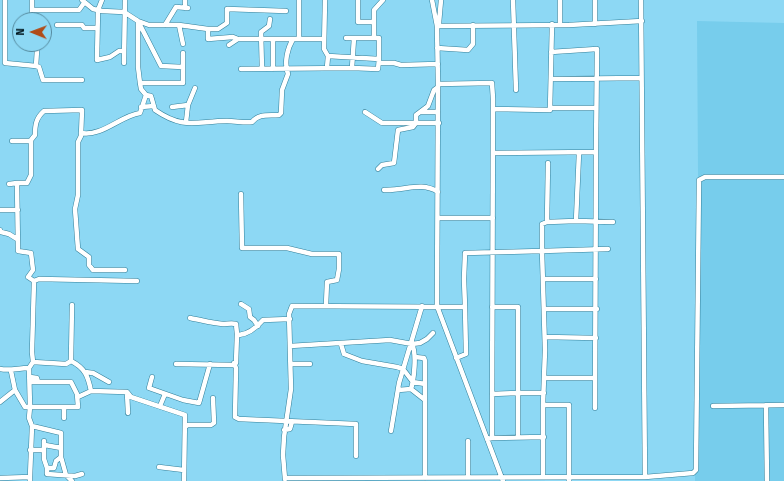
<!DOCTYPE html>
<style>
body{margin:0}
#map{position:relative;width:784px;height:481px;overflow:hidden;background:#8dd8f4;font-family:"Fira Sans",sans-serif}
canvas{display:block}
.north{position:absolute;left:12px;top:12px;width:40px;height:40px;box-sizing:border-box;background:#8dd8f4;border:1px solid #558a9e;border-radius:50%;rotate:271deg;font-size:11px;font-weight:700;line-height:16px;text-align:center;color:#01161e}
.north::after{content:'';display:block;margin:auto;width:14px;height:18px;background:#b04c19;clip-path:polygon(50% 0,100% 100%,50% 72%,0 100%)}
</style>
<div id="map">
<canvas width="784" height="481"></canvas>
<div class="north">N</div>
</div>
<script>
const ctx = document.querySelector('canvas').getContext('2d');
ctx.lineJoin = 'round';
function fill(path, color) { ctx.fillStyle = color; ctx.fill(path, 'evenodd'); }
function strokePath(path, color, width, dash) { ctx.strokeStyle = color; ctx.lineWidth = width; ctx.lineCap = dash ? 'butt' : 'round'; ctx.setLineDash(dash || []); ctx.stroke(path); }
fill(new Path2D(`
 M697,21l87,2v458h-89l3,-307z`), '#77cdec');
const street = new Path2D(`
 M5,0v63l31,3 1,-16
 M82,0l11,9 9,2 22,1 14,9 11,4h30l29,4v10l25,-2 5,2h55
 M102,0l-4,10 -1,50 13,-3 9,-6h5
 M325,0l-1,49 4,7 51,3v-21h-33
 M358,0v22h16
 M432,0l5,26 1,58 -1,222 66,175
 M513,0l3,90
 M595,0v24
 M641,0l4,477
 M185,8v-8
 M32,10v-10
 M32,20v-10h47l5,-7
 M138,21l23,45 22,1v16h-43l-2,-16z
 M57,25h25l2,3h13
 M165,25l11,-18 12,1
 M179,25l4,19
 M560,25v-25
 M437,26l132,-1 73,-4
 M437,26l2,-3 2,-23
 M208,29h10l9,-6v-14l59,2
 M354,38l-2,30 26,1 1,-10
 M374,38v-28l9,-10
 M273,39v30
 M299,39v-39
 M229,45l9,-6
 M437,48l31,2 5,-6v-19
 M183,53v14
 M124,63l1,-63
 M379,63h15l7,2 37,-1
 M36,66l3,1 4,13h39
 M327,68l1,-12
 M241,69l111,-1
 M262,69l-1,-37 8,-6 1,-7
 M551,79l90,-1
 M140,83l1,6 5,6
 M438,84l54,-1 1,16 -1,339 -5,1
 M141,107l13,-1
 M172,107l16,-2
 M550,108h46
 M493,109l57,1 2,-86
 M365,112l17,11h34v-8l12,-9 6,-16 4,-3
 M421,112h17
 M186,122l2,-17 7,-17
 M81,133c21,4 39,-17 59,-20l6,-18 5,1 4,14c29,20 41,11 72,11 9,0 17,2 25,1 7,-9 17,-6 27,-7l2,-2 1,-23 6,-16c-4,-11 -1,-25 5,-35h31
 M12,141h19
 M493,153l103,-1 1,-103 -46,3
 M378,169l4,-4 12,-2 4,-33 15,-3 3,-4h23
 M9,184l8,-1
 M384,190c21,1 37,-9 54,2
 M241,194l1,54h45l25,6h27v15l-2,11 -10,2 -1,23
 M0,210h18
 M438,218h55
 M576,221l37,1
 M547,222l29,-1 3,-68
 M0,230l1,2 8,2 8,5
 M543,279h53
 M34,281l5,-2 98,2
 M241,304l8,5 1,8 4,3 4,6
 M492,307h26v130
 M544,309h53
 M190,318c11,2 22,5 33,6 4,0 9,-1 13,0l1,10 2,1c9,-1 18,-8 24,-15l27,-1
 M237,334l-1,29h-2l2,5 -1,49 4,2 117,5v32
 M545,337l51,1
 M341,344l3,10 18,7 35,6 6,2 10,13 12,2v94
 M290,346l100,-6 22,4 8,-1 7,-4 6,-6
 M415,357l9,1 1,3v25
 M456,358l10,-4 -1,-47
 M71,361c14,7 17,15 20,30
 M33,362l-1,-10 2,-71 -6,-4 5,-7 -2,-17 -13,-2v-2l-1,-66h10l4,-8v-35l4,-5c0,-10 1,-17 9,-24l38,-1 -1,26 -3,6v53l-3,14 3,40 11,8v8l4,5h32
 M176,364l58,1
 M291,364h19
 M0,369c10,2 18,-1 29,-1l4,-6 33,2 5,-3 1,-56
 M85,372l8,1 16,9
 M30,377l7,1 1,4
 M152,377l-3,11 34,12 16,3 11,-39
 M544,378h51
 M30,382h41l6,12 1,13h-48
 M411,389c3,-10 6,-35 1,-45
 M15,390l10,17h5l-1,-39
 M398,390l13,-1 14,11
 M127,393l1,20
 M519,393h25
 M492,394l25,-1
 M78,397l13,-6 36,1 4,5 54,18 -1,66
 M0,402l15,-12 -4,-19
 M543,405v72
 M766,405l1,76
 M160,406l5,-12
 M713,406l71,-1
 M30,407l-1,11 3,8 29,7v24l-5,4 -2,7h-7v6l28,2 7,-2
 M64,407v11
 M595,408l1,-256
 M185,427l3,-2h23l3,-2 -1,-25
 M284,430l6,-1 2,-7
 M391,431l8,-48 23,-77
 M492,438l52,-1
 M44,441v18l3,9
 M468,441v36
 M45,445l16,3
 M30,450h14
 M61,457l5,18 6,6
 M159,467l25,3
 M30,477l2,-51
 M0,478l30,-1v4
 M285,478l360,-1 48,-4 3,-3 3,-290 6,-3h79
 M285,479l-2,-24 1,-18 7,-48 -2,-75 3,-8 173,1 -1,-28 1,-26 77,-2v-27l5,-2 1,-59
 M569,481v-76h-26l2,-55 -3,-99 66,-2`);
strokePath(street, '#327f99', 5.5);
strokePath(street, '#fff', 4.5);
</script>
